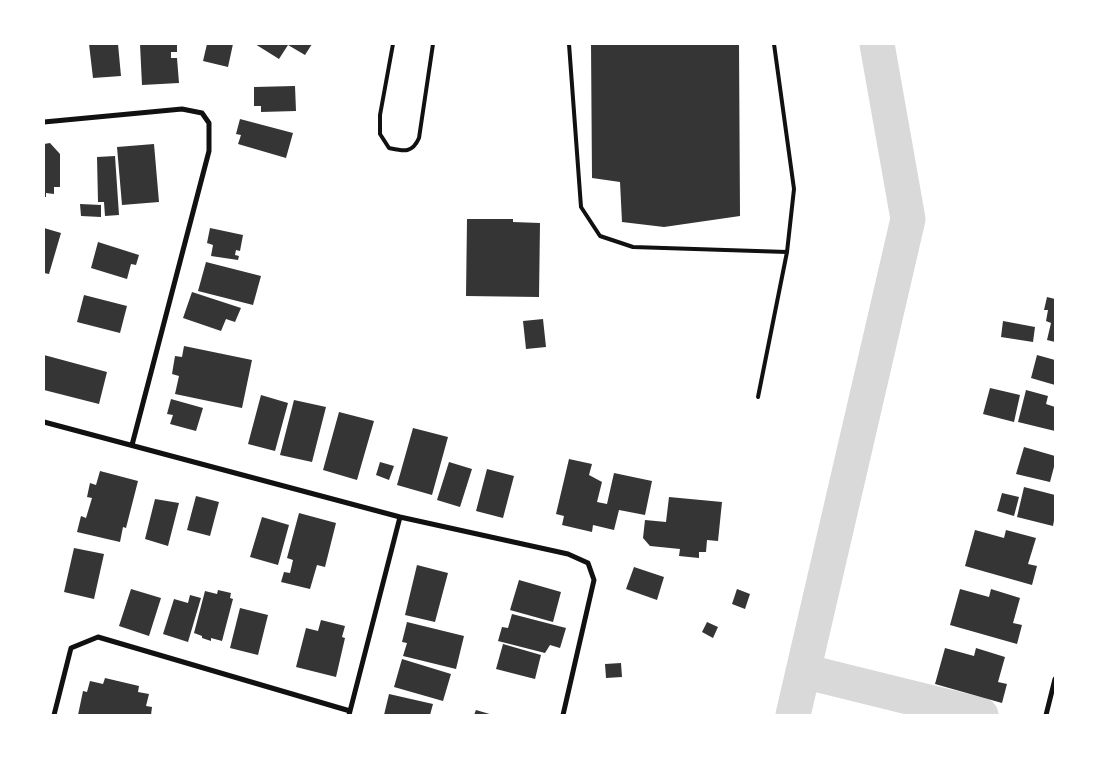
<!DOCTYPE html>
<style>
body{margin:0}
#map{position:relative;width:1099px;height:759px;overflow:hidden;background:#fff;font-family:"Sofia Sans Condensed",sans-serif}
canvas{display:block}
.frame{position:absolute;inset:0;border:45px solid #fff;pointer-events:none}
</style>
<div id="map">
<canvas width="1099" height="759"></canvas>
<div class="frame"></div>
</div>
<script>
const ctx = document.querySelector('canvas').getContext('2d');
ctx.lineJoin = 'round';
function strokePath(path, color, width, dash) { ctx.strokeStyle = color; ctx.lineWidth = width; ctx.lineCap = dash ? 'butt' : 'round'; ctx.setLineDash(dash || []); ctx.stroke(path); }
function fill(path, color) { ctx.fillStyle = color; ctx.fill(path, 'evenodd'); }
strokePath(new Path2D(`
 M803,671l178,44
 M793,715l115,-496 -31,-175`), '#d9d9d9', 35);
fill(new Path2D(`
 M89,44h29l3,32 -28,2z
 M140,44h37v8h-6v6h6l2,25 -37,2z
 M207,44h26l-5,23 -25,-6z
 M255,44h57l-7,11 -17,-10 -9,14z
 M591,44h148l1,172 -76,11 -42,-5 -2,-40 -28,-4z
 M295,86l1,25 -35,1v-6h-7v-19z
 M240,119l53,14 -7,25 -48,-14 3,-9 -5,-1z
 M50,143l10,11v33h-6v7l-8,-1v4h-2v-53z
 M154,144l5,58 -37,3 -5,-58z
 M115,156l4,59 -14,1 -1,-14h-6l-1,-45z
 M80,204l21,1v12l-20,-1z
 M467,219h46v3l27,1 -1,74 -73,-1z
 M44,228l17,5 -12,41 -5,-1z
 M210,228l33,7 -3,16 -4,-1 -1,5 4,1 -1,4 -27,-4 2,-11 -6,-2z
 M98,242l41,13 -3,10 -5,-1 -4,15 -36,-11z
 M206,262l55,14 -8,29 -55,-14z
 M192,292l49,16 -6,14 -9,-3 -5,12 -38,-13z
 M84,295l43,11 -7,27 -43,-11z
 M1047,297l8,2v43l-8,-2 4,-17 -5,-2 2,-11h-4z
 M543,319l3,28 -20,2 -3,-28z
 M1003,321l32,6 -2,15 -32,-5z
 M184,346l68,14 -10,48 -67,-14 4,-18 -7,-2 3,-18 7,1z
 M44,355l63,17 -8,32 -55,-14z
 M1037,355l18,5v25l-24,-7z
 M990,388l30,7 -6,27 -31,-8z
 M1026,390l22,6 -2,8 9,3v24l-37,-9z
 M261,395l27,8 -13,48 -27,-7z
 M171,399l32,9 -7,23 -26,-7 3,-9 -6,-1z
 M294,400l32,7 -14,55 -32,-7z
 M339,412l35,9 -17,59 -34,-10z
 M413,428l35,9 -16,58 -35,-10z
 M1024,447l31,9v7l-5,19 -34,-8z
 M569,459l23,5 -3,11 13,7 -5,20 10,2 7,-31 38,8 -7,34 -26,-5 -5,20 -21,-5 -1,7 -30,-7 2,-9 -8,-2z
 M380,462l14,4 -5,14 -13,-5z
 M449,462l23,7 -12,38 -23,-7z
 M487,469l27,7 -11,42 -27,-7z
 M100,471l38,10 -12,47 -3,-1 -3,15 -43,-10 4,-16 5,2 6,-20 -5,-1 3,-14 6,2z
 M1024,487l31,8v20l-2,11 -36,-9z
 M1002,493l17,4 -5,19 -17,-5z
 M196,496l23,6 -9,34 -23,-6z
 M669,497l53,5 -4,39 -11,-1 -1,12h-7v6l-20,-2 1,-7 -30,-3 -7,-8 2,-18 21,2z
 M155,499l24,4 -11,43 -23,-7z
 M299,513l37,10 -11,44 -8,-2 -7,24 -29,-7 3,-10 6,1 3,-13 -6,-2z
 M262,517l27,8 -11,40 -28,-8z
 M975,530l29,8 2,-8 30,8 -8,26 9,2 -5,19 -67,-19z
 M74,548l30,6 -10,45 -30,-7z
 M417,565l31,8 -13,49 -30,-7z
 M634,567l30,10 -7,23 -31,-11z
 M519,580l42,12 -8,30 -43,-12z
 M131,589l30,9 -12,38 -30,-10z
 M737,589l13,5 -5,15 -13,-5z
 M960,589l29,8 2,-8 29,9 -7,25 9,2 -5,19 -67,-19z
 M218,590l13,3 -1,5 3,1 -11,42 -11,-3v3l-9,-3v-2l-8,-3 11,-42 12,3z
 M190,595l11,3 -13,44 -25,-8 11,-35 14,4z
 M240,608l28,7 -10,40 -28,-7z
 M512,614l54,14 -6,20 -10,-3 -5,8 -47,-12 4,-14 6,1z
 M321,620l24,6 -3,11 3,1 -9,39 -40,-10 10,-39 12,3z
 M407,622l57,14 -8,33 -53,-13 4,-13 -5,-1z
 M707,622l11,5 -5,11 -11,-6z
 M503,644l38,11 -6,24 -39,-10z
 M945,648l29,8 2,-8 29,9 -7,25 9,2 -5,19 -67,-19z
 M402,659l49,15 -8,27 -49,-14z
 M621,663l1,14 -16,1 -1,-14z
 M105,678l34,8 -1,6 11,2 -3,12 6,1 -1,8h-73l5,-24 4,1 3,-11 13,3z
 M389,694l44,10 -3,11h-46z
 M476,710l17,5h-19z`), '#353535');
strokePath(new Path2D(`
 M393,44l-13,71v19l9,14c14,3 23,6 30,-10l14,-94
 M569,44l12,163 19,29 33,11 154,5
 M758,397l29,-145 7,-63 -20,-145`), '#111', 4);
strokePath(new Path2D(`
 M44,122l138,-13 20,4 7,10v28l-77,294
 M44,422l356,95 168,37 20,9 6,17 -31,135
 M54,715l17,-67 27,-11 252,74
 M349,715l51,-198
 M1046,715l9,-36`), '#111', 5);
</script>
